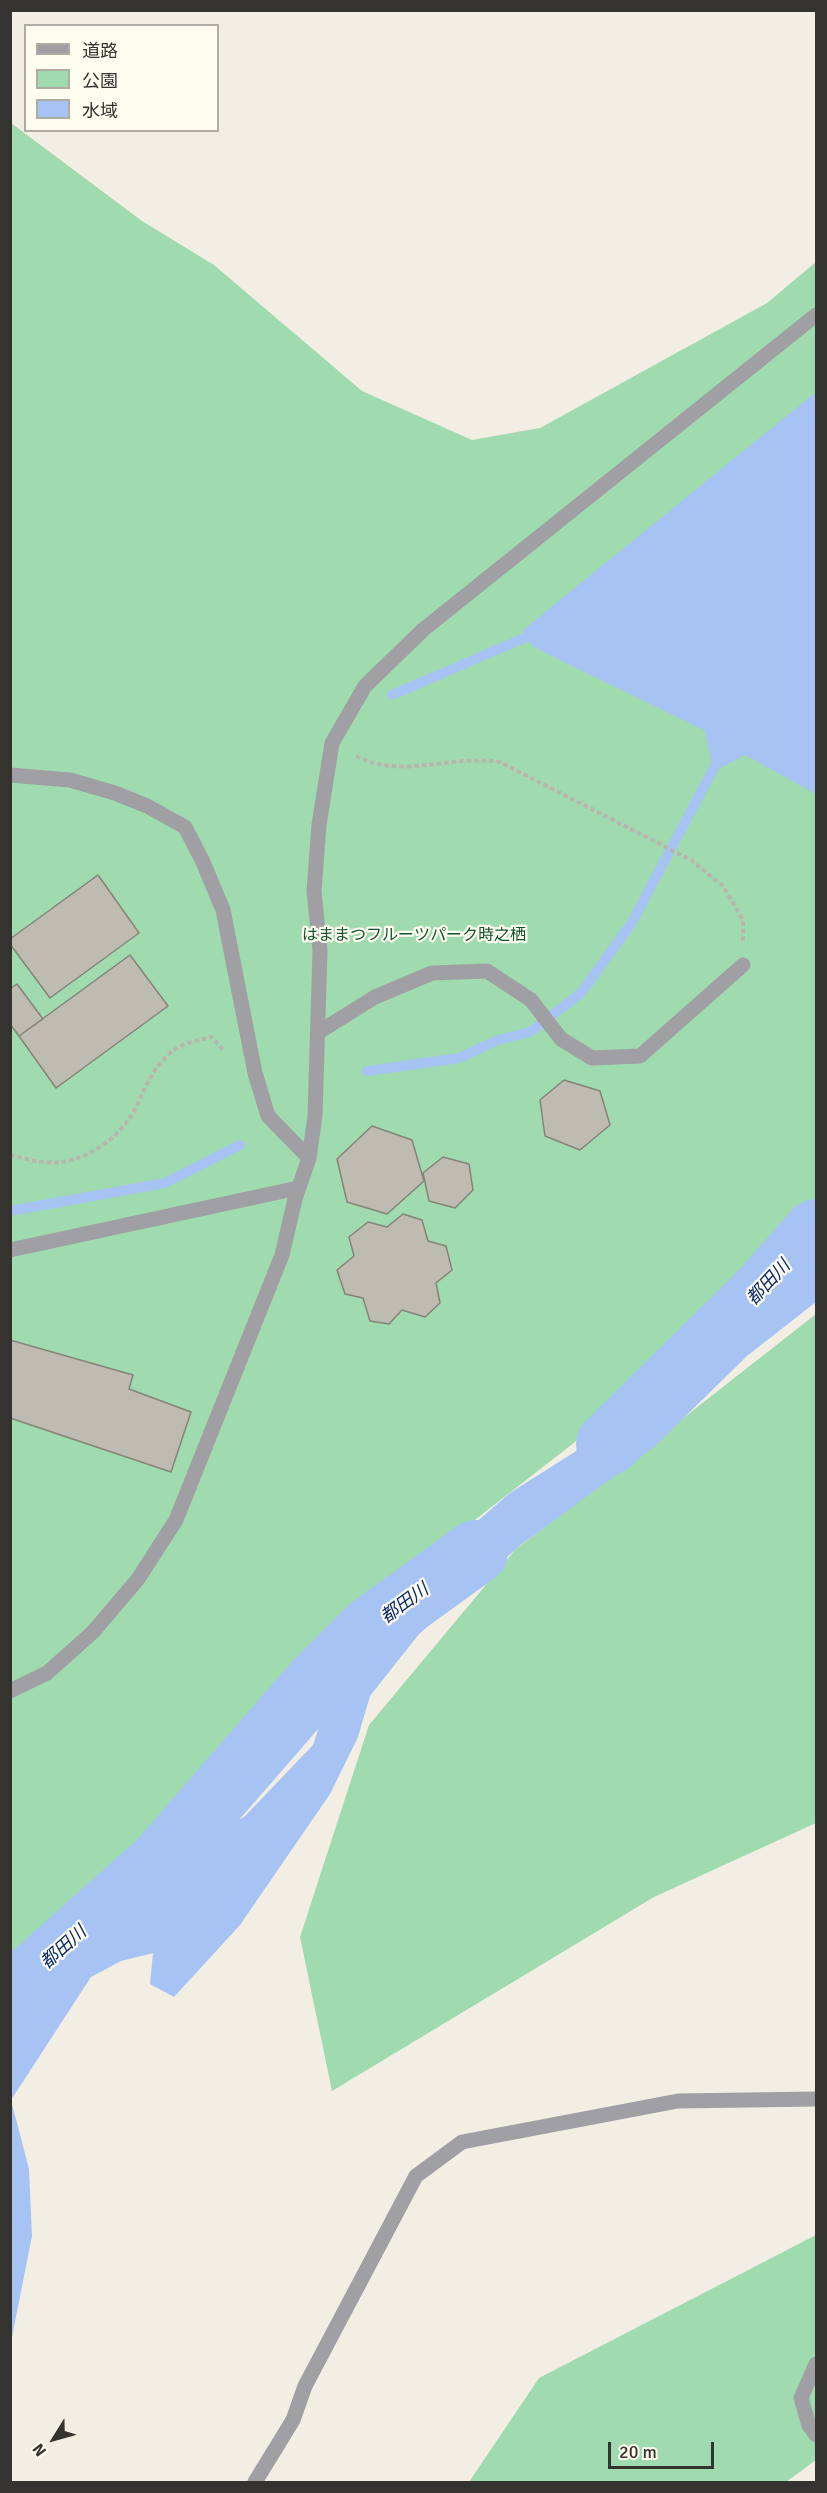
<!DOCTYPE html>
<meta charset="utf-8">
<style>
body{margin:0}
#map{position:relative;width:827px;height:2493px;overflow:hidden;background:#f2eee3;font-family:Signika,"Noto Sans JP",sans-serif}
canvas{display:block}
.frame{position:absolute;inset:0;border:12px solid #35332f;pointer-events:none}
.legend{position:absolute;left:24px;top:24px;width:195px;height:108px;box-sizing:border-box;background:#fffcf0;border:2px solid #aeaca3;margin:0;padding:8px 10px;list-style:none;font-size:18px;color:#35332f}
.legend li{display:flex;align-items:center;gap:12px;height:30px}
.legend b{width:30px;border:2px solid #aeaca3}
.north{position:absolute;left:24px;top:2409px;width:60px;height:60px;-webkit-text-stroke:4px #fffcf0;paint-order:stroke;rotate:233deg;font-size:16px;font-weight:700;line-height:24px;text-align:center;color:#35332f}
.north::after{content:'';display:block;margin:auto;width:21px;height:27px;background:#35332f;clip-path:polygon(50% 0,100% 100%,50% 72%,0 100%)}
.scale{position:absolute;left:608px;top:2442px;width:106px;height:27px;box-sizing:border-box;border:3px solid #35332f;border-top:0;padding-left:8px;font-size:18px;line-height:21px;white-space:nowrap;color:#35332f;-webkit-text-stroke:4px #fffcf0;paint-order:stroke}
</style>
<div id="map">
<canvas width="827" height="2493"></canvas>
<div class="frame"></div>
<ul class="legend">
<li><b style="height:8px;background:#9f9fa4"></b>道路</li>
<li><b style="height:16px;background:#a0daaf"></b>公園</li>
<li><b style="height:16px;background:#a7c3f3"></b>水域</li>
</ul>
<div class="north">N</div>
<div class="scale">20 m</div>
</div>
<script>
const ctx = document.querySelector('canvas').getContext('2d');
ctx.lineJoin = 'round';
function fill(path, color) { ctx.fillStyle = color; ctx.fill(path, 'evenodd'); }
function strokePath(path, color, width, dash) { ctx.strokeStyle = color; ctx.lineWidth = width; ctx.lineCap = dash ? 'butt' : 'round'; ctx.setLineDash(dash || []); ctx.stroke(path); }
function label(font, color, halo, rows, align = 'center') {
  ctx.font = font + ' Signika,"Noto Sans JP",sans-serif'; ctx.lineWidth = 4.5; ctx.setLineDash([]); ctx.textBaseline = 'middle'; ctx.strokeStyle = halo; ctx.fillStyle = color; for (const [text, x, y, turn = 0] of rows) {
    ctx.save(); ctx.translate(x, y); ctx.rotate((+turn || 0) * Math.PI / 180); ctx.textAlign = isNaN(turn) ? turn : align; if (halo) ctx.strokeText(text, 0, 0); ctx.fillText(text, 0, 0); ctx.restore();
  }
}
fill(new Path2D(`
 M11,123l131,98 72,44 148,126 110,49 68,-12 227,-125 49,-41v950l-78,103 -285,222 -283,300 -159,202z
 M816,1314v509l-162,74 -322,194 -32,-154 69,-212 146,-175z
 M816,2235v225l-30,22h-317l70,-104z`), '#a0daaf');
fill(new Path2D(`
 M816,392v402l-71,-39 -32,17 -8,-41 -173,-85 -9,-16z
 M816,1250v52l-69,54 -93,91 -132,97 -103,90 -49,62 -12,41 -28,57 -90,131 -66,72 -24,-13 3,-31 -32,8 -30,16 -80,123 18,69 3,67 -21,106v-328l22,-26 83,-64 39,-19 60,-73 29,-15 69,-72 16,-48 123,-154 58,-50 85,-54 124,-93z`), '#a7c3f3');
strokePath(new Path2D(`
 M392,695l146,-63
 M367,1071l92,-13 39,-18 32,-8 51,-39 50,-69 87,-164
 M10,1211l155,-28 75,-38`), '#a7c3f3', 10);
strokePath(new Path2D(`
 M608,1444l154,-152 54,-61
 M10,1996l150,-134 154,-177 57,-57 105,-76`), '#a7c3f3', 64);
const building = new Path2D(`
 M98,875l41,58 -89,65 -40,-54v-5z
 M130,955l38,51 -112,82 -37,-52z
 M17,984l26,35 -24,17 -9,-12v-35z
 M564,1080l36,11 10,34 -30,25 -35,-14 -5,-36z
 M372,1126l40,14 12,41 -37,33 -40,-12 -10,-43z
 M443,1157l26,7 4,26 -18,18 -26,-7 -6,-28z
 M403,1214l19,6 6,21 18,5 6,24 -16,13 4,20 -15,14 -23,-7 -13,14 -19,-3 -7,-23 -18,-4 -8,-24 17,-14 -5,-19 19,-15 19,5z
 M10,1340l123,35 -4,14 62,23 -20,60 -161,-54z`);
fill(building, '#bebbb0');
strokePath(building, '#868378', 1.5);
strokePath(new Path2D(`
 M356,756c45,24 96,-2 144,6l191,98 32,26 20,34v21
 M10,1155c11,2 22,6 32,7 38,5 78,-22 94,-55 9,-19 17,-39 34,-54 12,-10 28,-13 42,-16l11,13`), '#b8b5ac', 4, [4.5, 3]);
strokePath(new Path2D(`
 M10,775l60,5 45,13 32,13 38,21 18,35 20,48 32,163 13,43 41,42
 M319,1032l56,-35 57,-24 55,-2 44,29 30,39 31,19 48,-2 103,-91
 M10,1250l288,-62
 M10,1691l37,-18 46,-41 45,-53 38,-59 106,-265 13,-56 14,-41 6,-42 5,-165 -6,-60 5,-66 13,-82 33,-57 59,-57 392,-314`), '#9f9fa4', 15);
strokePath(new Path2D(`
 M816,2364l-15,34 8,27 7,10
 M255,2482l38,-62 12,-34 111,-210 46,-34 216,-41 138,-2`), '#9f9fa4', 15);
label('16px', '#13542d', '#fffcf0', [
 ["はままつフルーツパーク時之栖",414,936]
]);
label('italic 18px', '#05296b', '#fffcf0', [
 ["都田川",769,1283,-47],
 ["都田川",405,1604,-36],
 ["都田川",64,1948,-42]
]);
</script>
